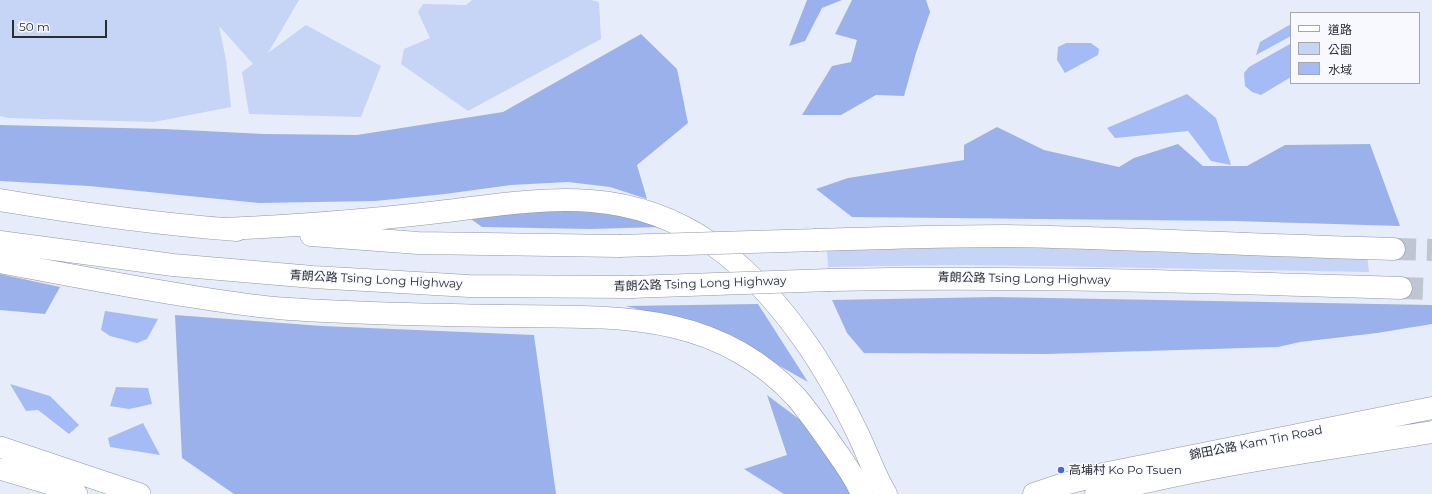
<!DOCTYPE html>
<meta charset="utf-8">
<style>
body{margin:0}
#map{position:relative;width:1432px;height:494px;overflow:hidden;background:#e6ecf9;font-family:Montserrat,"Noto Sans TC",sans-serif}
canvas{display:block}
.legend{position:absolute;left:1290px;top:12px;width:130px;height:72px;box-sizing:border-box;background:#f7f9ff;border:1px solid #a5a7ad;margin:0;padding:5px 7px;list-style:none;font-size:12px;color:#2a2d32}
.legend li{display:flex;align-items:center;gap:8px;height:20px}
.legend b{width:20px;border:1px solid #a5a7ad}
.scale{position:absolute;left:12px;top:20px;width:95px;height:18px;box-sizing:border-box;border:2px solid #2a2d32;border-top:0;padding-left:5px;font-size:12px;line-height:14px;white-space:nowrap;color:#2a2d32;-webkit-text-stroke:3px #f7f9ff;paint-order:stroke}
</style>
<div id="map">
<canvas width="1432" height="494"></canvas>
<ul class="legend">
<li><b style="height:5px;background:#fff"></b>道路</li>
<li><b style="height:11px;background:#c6d4f5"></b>公園</li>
<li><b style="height:11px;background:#a4bbf6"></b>水域</li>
</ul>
<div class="scale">50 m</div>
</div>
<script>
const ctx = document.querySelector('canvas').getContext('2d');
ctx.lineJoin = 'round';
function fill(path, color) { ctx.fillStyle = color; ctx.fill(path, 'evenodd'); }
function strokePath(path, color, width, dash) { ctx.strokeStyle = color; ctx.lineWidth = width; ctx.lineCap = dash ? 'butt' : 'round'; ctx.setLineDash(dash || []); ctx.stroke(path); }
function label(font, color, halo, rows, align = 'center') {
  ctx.font = font + ' Montserrat,"Noto Sans TC",sans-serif'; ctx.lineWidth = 3; ctx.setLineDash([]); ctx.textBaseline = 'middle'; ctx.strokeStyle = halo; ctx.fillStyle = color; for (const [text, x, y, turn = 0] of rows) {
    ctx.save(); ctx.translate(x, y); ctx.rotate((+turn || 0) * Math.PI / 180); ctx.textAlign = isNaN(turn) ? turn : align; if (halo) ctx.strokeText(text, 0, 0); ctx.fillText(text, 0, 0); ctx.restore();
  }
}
fill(new Path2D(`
 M0,0h299l-31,53 38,-28 75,41 -20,51 -112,-3 -7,-42 11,-8 -34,-38 7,34 5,47 -77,15 -146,-4 -8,-2z
 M472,0h119l8,2 2,37 -133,72 -67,-47 3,-15 26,-11 -12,-26 5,-8 43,1z
 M1041,247l326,8 2,17 -326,-6 -94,-1 -121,2 -1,-18z`), '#c6d4f5');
fill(new Path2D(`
 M807,0h35l-20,8 -17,33 -16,5z
 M852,0h74l4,12 -14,41 -12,43 -28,-1 -35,20h-39l30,-49 19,-4 6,-22 -22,-6z
 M641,34l36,35 11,54 -51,42 10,34 -37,-12 -42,-5 -57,3 -66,9 -70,7 -116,2 -170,-17 -89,-5v-56l164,4 100,5 93,1 146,-23z
 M997,127l47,23 75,17 15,-9 44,-14 25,22h44l38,-21 85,-1 30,82 -166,-5 -382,-4 -36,-28 32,-11 116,-18v-15z
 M603,207l56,20 -68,2 -109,-2 -14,-10z
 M0,274l60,13 -15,27 -45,-4z
 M995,297l437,8v19l-55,9 -77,9 -22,5 -232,7 -182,-1 -17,-20 -15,-33z
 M758,304l50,78 -48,-27 -56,-28 -78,-21z
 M175,315l147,11 212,9 22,159h-322l-52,-36z
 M767,395l76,57 23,42h-82l-40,-25 43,-14z`), '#9bb1ec');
fill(new Path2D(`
 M1291,24v12l-35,19 4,-13z
 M1066,43h25l8,6 -1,6 -33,18 -8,-13 1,-13z
 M1290,44l1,33 -30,18 -9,-3 -7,-6 -1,-13 5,-6z
 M1187,94l29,24 15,47 -20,-4 -23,-30 -73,7 -8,-10z
 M105,311l53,8 -11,20 -10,4 -27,-7 -9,-6z
 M10,384l40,12 29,29 -10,9 -31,-24 -12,1z
 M116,387l32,1 4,16 -23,5 -19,-3z
 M143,423l17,32 -50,-8 -2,-9z`), '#a4bbf6');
strokePath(new Path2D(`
 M1394,249l38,1
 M1401,288l31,1`), '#c0c6d1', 22, [22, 11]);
const secondary = new Path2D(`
 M0,447l140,47
 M0,469l60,18 17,7`);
const primary = new Path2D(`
 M1034,494l30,-10 39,-10 329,-66
 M1096,494c110,-29 224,-44 336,-62`);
const highway = new Path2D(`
 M0,200c78,13 158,24 237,30
 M223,229c69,-3 138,-8 207,-16 53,-6 107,-16 161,-12 94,7 158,62 211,136 21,29 39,62 55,95 10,20 17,42 29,62
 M311,235l107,8 201,3
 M817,240c63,-2 127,-4 190,-4 129,2 258,10 387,13
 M0,242l173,23 140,12 156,9 162,1
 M0,262c65,12 130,25 195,35 31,5 62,10 94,12 72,5 145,6 217,7 108,1 209,-6 290,81 11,13 21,27 31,41 12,18 27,36 35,56
 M830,280c190,-4 381,2 571,8`);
strokePath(secondary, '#9196a3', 22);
strokePath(primary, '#9196a3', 23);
strokePath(highway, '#9196a3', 23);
strokePath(secondary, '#fff', 21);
strokePath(primary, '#fff', 22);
strokePath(highway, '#fff', 22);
const highwayBridge = new Path2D(`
 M619,246l198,-6
 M631,287l199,-7`);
strokePath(highwayBridge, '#9196a3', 23, []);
strokePath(highwayBridge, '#fff', 22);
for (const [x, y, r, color] of [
 [1061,470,4,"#4869dc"]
]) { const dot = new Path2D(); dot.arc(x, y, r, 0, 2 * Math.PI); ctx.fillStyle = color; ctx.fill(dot); strokePath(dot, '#f7f9ff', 1.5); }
label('12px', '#2a2d32', '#f7f9ff', [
 ["青朗公路 Tsing Long Highway",1024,279,1],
 ["青朗公路 Tsing Long Highway",376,280,3],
 ["青朗公路 Tsing Long Highway",700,284,-2],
 ["錦田公路 Kam Tin Road",1256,443,-11]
]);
label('12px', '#2a2d32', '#f7f9ff', [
 ["高埔村 Ko Po Tsuen",1069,470]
], 'left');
</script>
